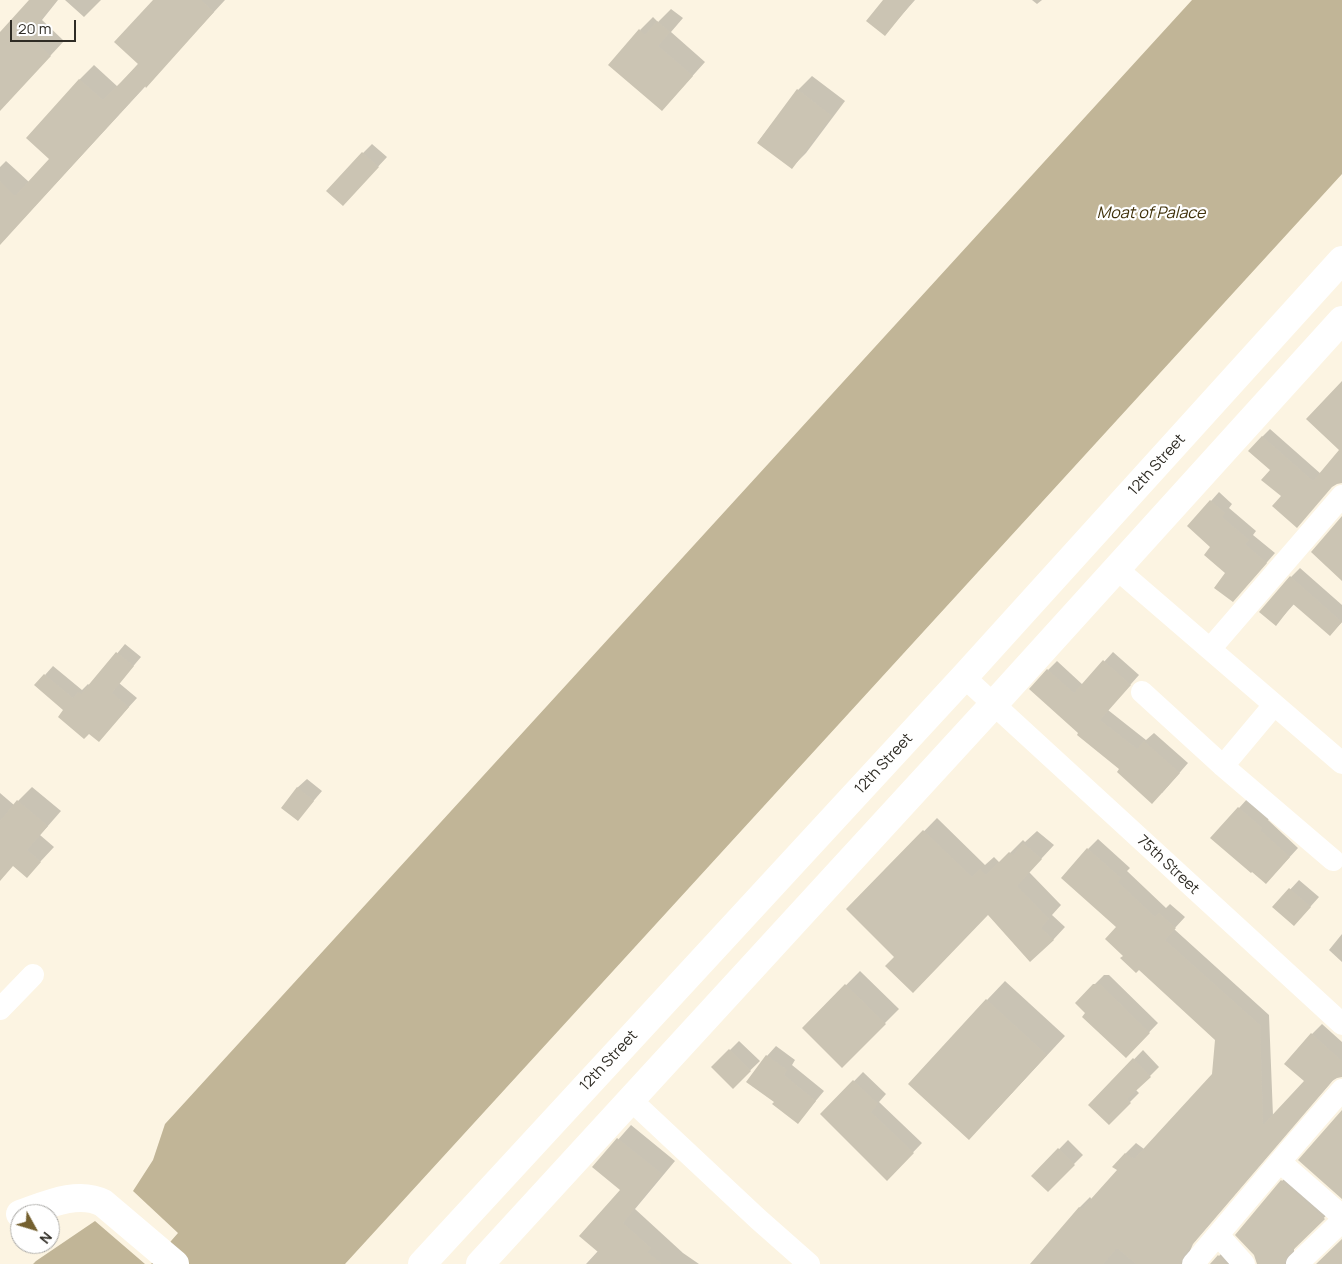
<!DOCTYPE html>
<style>
body{margin:0}
#map{position:relative;width:1342px;height:1264px;overflow:hidden;background:#fcf4e2;font-family:Manrope,sans-serif}
canvas{display:block}
.north{position:absolute;left:10px;top:1204px;width:50px;height:50px;box-sizing:border-box;background:#fff;border:1px solid #acaba8;border-radius:50%;rotate:129deg;font-size:14px;font-weight:700;line-height:20px;text-align:center;color:#2f2c25}
.north::after{content:'';display:block;margin:auto;width:18px;height:22px;background:#74602f;clip-path:polygon(50% 0,100% 100%,50% 72%,0 100%)}
.scale{position:absolute;left:10px;top:20px;width:66px;height:22px;box-sizing:border-box;border:2px solid #2f2c25;border-top:0;padding-left:6px;font-size:15px;line-height:18px;white-space:nowrap;color:#2f2c25;-webkit-text-stroke:4px #fff;paint-order:stroke}
</style>
<div id="map">
<canvas width="1342" height="1264"></canvas>
<div class="north">N</div>
<div class="scale">20 m</div>
</div>
<script>
const ctx = document.querySelector('canvas').getContext('2d');
ctx.lineJoin = 'round';
function fill(path, color) { ctx.fillStyle = color; ctx.fill(path, 'evenodd'); }
function strokePath(path, color, width, dash) { ctx.strokeStyle = color; ctx.lineWidth = width; ctx.lineCap = dash ? 'butt' : 'round'; ctx.setLineDash(dash || []); ctx.stroke(path); }
function label(font, color, halo, rows, align = 'center') {
  ctx.font = font + ' Manrope,sans-serif'; ctx.lineWidth = 4.5; ctx.setLineDash([]); ctx.textBaseline = 'middle'; ctx.strokeStyle = halo; ctx.fillStyle = color; for (const [text, x, y, turn = 0] of rows) {
    ctx.save(); ctx.translate(x, y); ctx.rotate((+turn || 0) * Math.PI / 180); ctx.textAlign = isNaN(turn) ? turn : align; if (halo) ctx.strokeText(text, 0, 0); ctx.fillText(text, 0, 0); ctx.restore();
  }
}
fill(new Path2D(`
 M1192,0h150v174l-997,1090h-194l27,-31 -45,-42 20,-31 12,-36z
 M95,1221l50,43h-112l3,-3z`), '#c1b597');
fill(new Path2D(`
 M31,0h27l-16,20 22,21 -64,69v-76z
 M65,0h36l-17,17z
 M154,0h71l-225,244v-77l6,-6 23,21 21,-23 -23,-21 53,-59 14,-14 24,22 21,-24z
 M885,0h30l-30,34z
 M1032,0h10l-5,4z
 M671,9l12,9 -12,14 34,30 -43,48 -22,-80 13,-13 5,5z
 M812,76l33,25 -39,52 -14,14 -34,-25 40,-52z
 M372,144l15,13 -35,38 11,-42z
 M1342,382v100l-59,14 -12,-26 -9,-33 8,-8 51,45 20,-24z
 M1219,492l13,12 -3,4 27,23 -3,4 22,18 -34,39 -29,-45 -1,-46z
 M1300,568l42,37v17l-12,12 -35,-31 -19,21 15,-47z
 M125,644l16,13 -22,26 18,15 -30,33 -43,-21 -19,-35 8,-9 29,24 6,-6 2,2z
 M1113,652l26,23 -31,35 38,30 8,-7 34,30 -26,30 -41,-25 -41,-35 -32,-63 9,-9 26,24z
 M307,779l15,12 -24,28 -1,-31z
 M32,787l29,24 -21,24 14,12 -27,29 -13,-11h-14v-72l14,12z
 M1248,798l22,20 -2,2 30,28 -32,35 -54,-45z
 M937,818l48,47 9,-8 6,6 23,-23 2,2 12,-11 17,14 -25,27 32,33 -9,10 13,12 -12,13 -65,-26 -92,43 -48,-48z
 M1098,839l32,29 -3,3 39,37 4,-4 15,13 -11,12 95,86 4,101 33,-35 -20,-17 26,-30 10,-10 20,18v34l-7,2 -142,166 -3,7 5,13h-162l47,-57 10,-10 2,3 27,-30 7,-17 10,-10 8,6 70,-74 2,-36 -91,-84 -7,-28 -30,-78z
 M1299,880l20,17 -16,18 -29,-8z
 M1342,934v28l-13,-12z
 M860,971l39,38 -57,57 -38,-38z
 M1104,975h5l49,48 -23,24 -48,-34 7,-28z
 M1005,981l60,55 -77,83 -1,-119z
 M739,1041l21,20 -27,26 -20,-20z
 M776,1046l19,14 -3,5 32,26 -26,31 -23,-20 -27,-20 19,-26z
 M1143,1050l16,17 -23,23 3,3 -30,30 -19,-18z
 M863,1072l23,22 -7,8 43,41 -26,27 -74,-56z
 M631,1125l44,36 -40,48 48,44 16,11h-113l12,-13 24,-61 -28,-23z
 M1068,1140l15,15 -35,35 -15,-14z
 M1292,1171l42,37 -37,36 -3,5v8l5,7h-41l24,-83z
 M1229,1246l17,18h-35z`), '#0003');
fill(new Path2D(`
 M29,0h28l-29,35 23,21 -51,55v-79z
 M153,0h48l13,12 -68,76 -1,-2 -145,159v-64l15,15 34,-37 -23,-21 53,-59 24,21 18,-18 17,-18 -24,-22z
 M883,0h31l-29,36 -19,-15z
 M657,21l13,11 -12,14 35,30 -31,35 -54,-46 31,-36 6,6z
 M797,89l35,27 -40,53 -35,-26z
 M362,152l17,15 -36,39 -17,-15z
 M1342,381v102l-5,1 -5,3 -35,41 -25,-22 9,-10 -20,-16 9,-10 -22,-19 14,-15 51,45 26,-31 -33,-31z
 M1210,500l15,13 -3,4 27,23 -4,4 22,19 -34,39 -19,-14 11,-15 -21,-18 6,-8 -23,-21z
 M1342,516v65l-31,-29z
 M1290,576l52,46 -12,14 -37,-32 -17,22 -17,-14z
 M116,652l18,14 -22,27 17,14 -30,35 -10,-8 -5,5 -26,-22 5,-7 -29,-25 10,-11 29,24 5,-6 3,2z
 M1103,660l28,25 -31,35 37,29 7,-8 36,32 -28,31 -35,-32 2,-3 -42,-34 1,-2 -49,-44 18,-20 27,24z
 M297,787l17,14 -16,20 -17,-13z
 M17,800l31,26 -21,24 14,12 -14,16 -14,-12 -13,15v-60z
 M1238,807l24,21 -2,2 30,27 -24,27 -14,-12 -1,1 -41,-35z
 M923,830l49,47 8,-8 6,6 23,-23 4,3 10,-12 19,16 -25,27 32,33 -8,9 13,12 -24,22 -42,-47 -75,78 -28,-27 9,-9 -48,-48z
 M1087,848l34,30 -3,4 37,35 4,-4 17,15 -11,12 95,85 3,100 41,-44 -20,-17 27,-31 31,28v16l-5,1 -5,3 -38,44 -111,130 -3,9h-44l-19,-16 -14,16h-73l49,-57 3,2 35,-39 -5,-3 13,-14 9,6 78,-85 3,-34 -76,-70 -3,3 -16,-15 3,-2 -18,-17 11,-12 -55,-49z
 M1289,888l22,19 -17,19 -22,-19z
 M845,984l41,40 -44,44 -40,-40z
 M1093,984h7l50,49 -24,25 -44,-41 3,-4 -10,-10z
 M986,999l61,56 -78,85 -61,-56z
 M729,1049l22,22 -18,18 -22,-22z
 M766,1055l21,15 -3,5 32,26 -18,23 -26,-20 2,-2 -28,-20z
 M1133,1058l18,19 -24,22 4,4 -22,22 -21,-20z
 M853,1080l25,24 -7,8 43,41 -27,28 -67,-67z
 M1342,1110v89l-44,-39z
 M617,1138l45,36 -39,49 28,25 -4,4 15,12h-74l10,-12 -19,-16 41,-46 -28,-23z
 M1058,1148l17,17 -27,27 -17,-16z
 M1281,1180l44,39 -37,36 -4,9h-27l-3,-9 -19,-20z
 M1342,1239v25h-26z
 M1218,1255l8,9h-16z`), '#cbc4b3');
strokePath(new Path2D(`
 M1117,569l225,194
 M1210,649l132,-153
 M964,677l378,347
 M1142,692l81,74 110,94
 M1223,766l51,-61
 M0,1009l33,-34
 M632,1101l126,118 51,45
 M1280,1162l62,54
 M1218,1235l26,29
 M1193,1264c50,-58 98,-117 149,-174
 M1297,1264l45,-43`), '#fff', 22);
strokePath(new Path2D(`
 M20,1214c26,-9 58,-24 83,-11l72,61`), '#fff', 28);
strokePath(new Path2D(`
 M422,1264l542,-587 378,-417
 M480,1264l514,-560 348,-384`), '#fff', 28);
label('15px', '#2f2c25', '#fff', [
 ["12th Street",1157,465,-48],
 ["12th Street",884,764,-47],
 ["75th Street",1168,865,43],
 ["12th Street",609,1061,-47]
]);
label('italic 16px', '#40310a', '#fff', [
 ["Moat of Palace",1151,214]
]);
</script>
